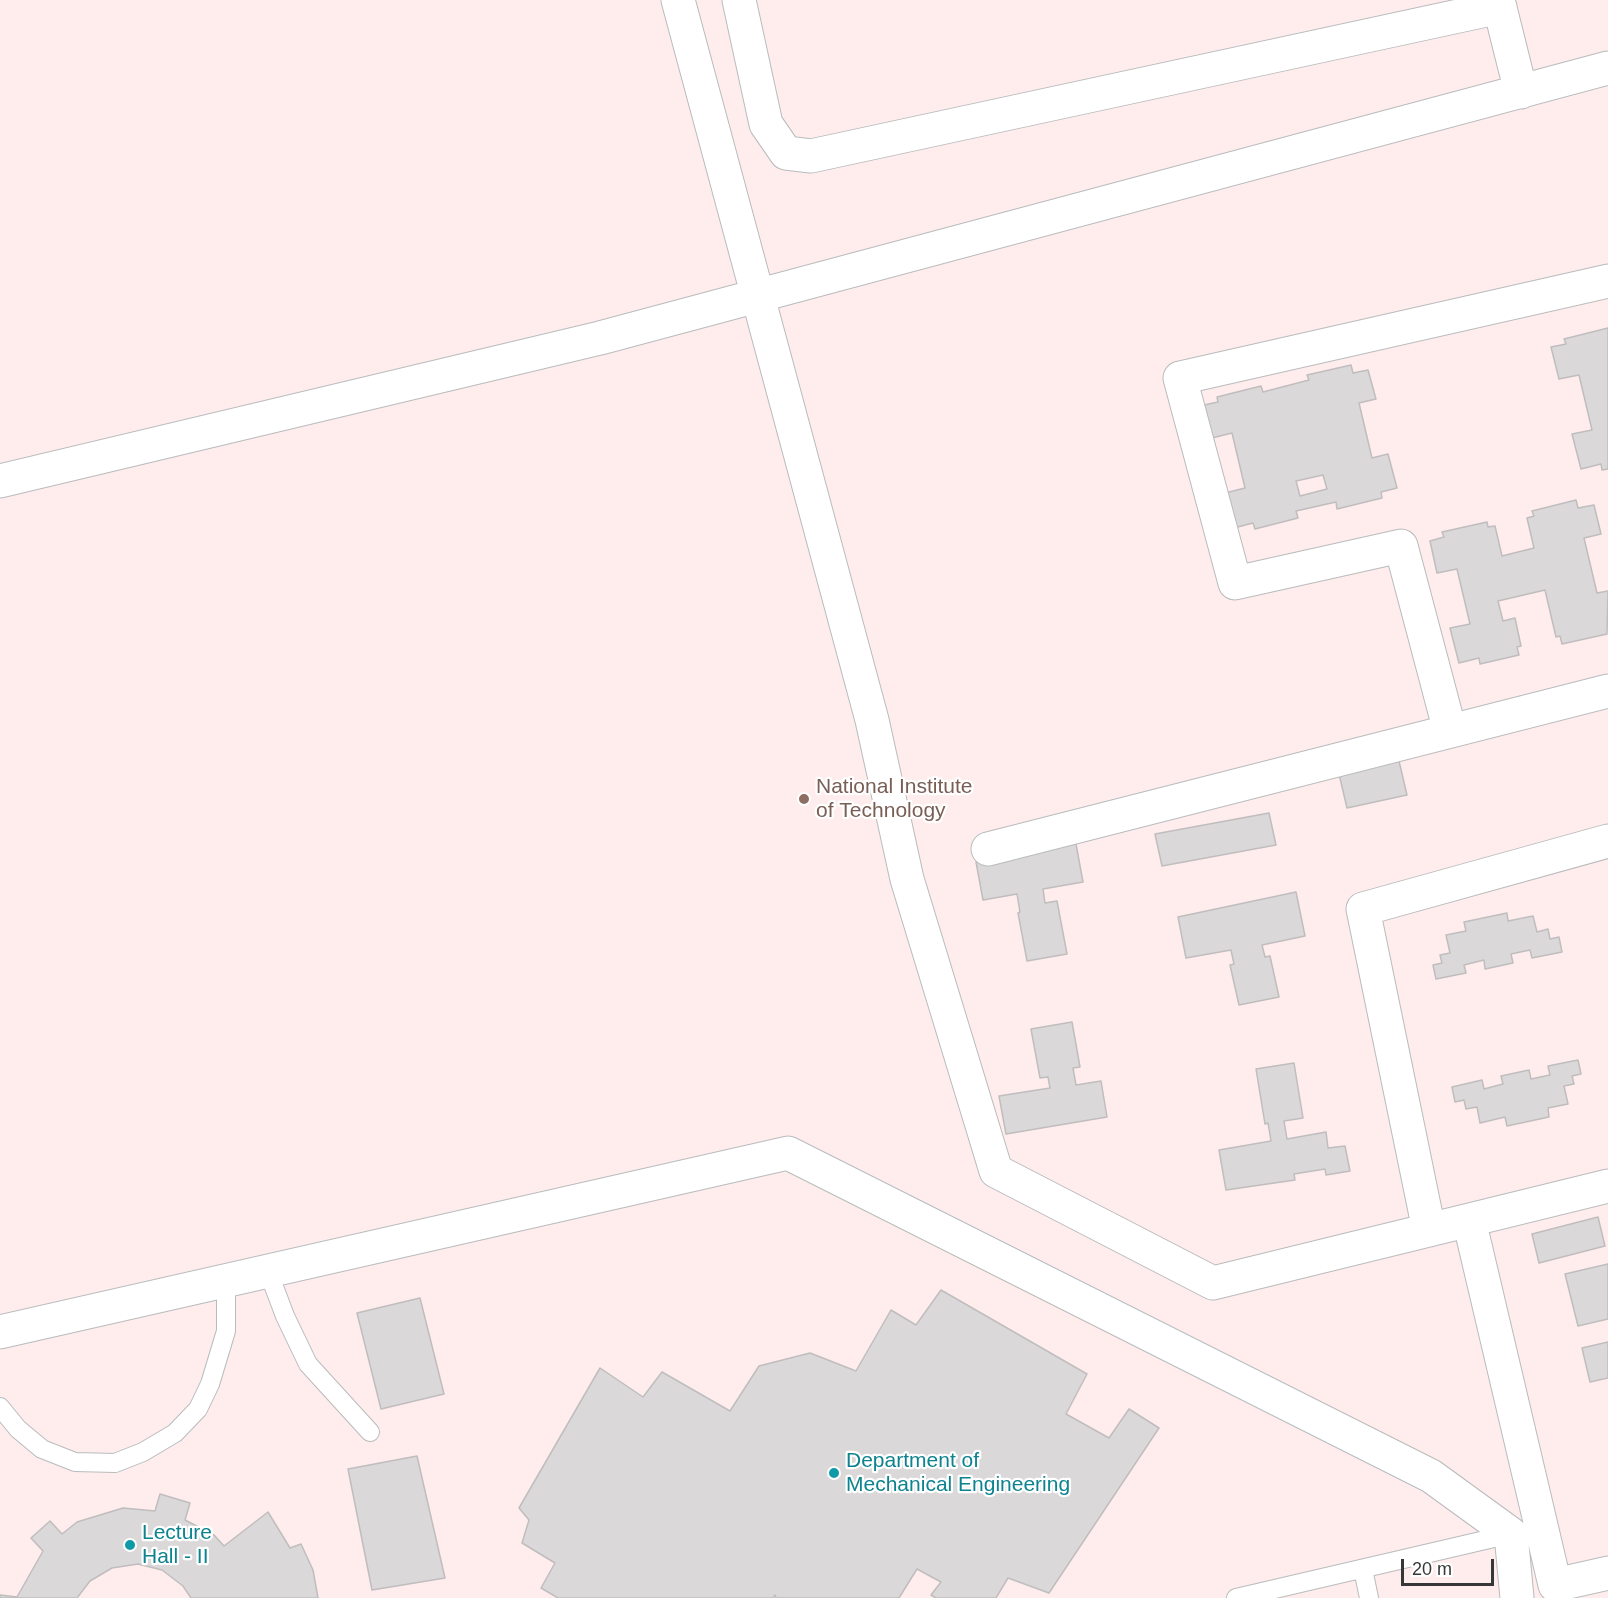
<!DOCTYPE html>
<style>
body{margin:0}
#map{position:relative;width:1608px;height:1598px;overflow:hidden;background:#fafcfe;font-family:Helvetica,sans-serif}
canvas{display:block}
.scale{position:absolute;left:1401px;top:1559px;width:93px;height:27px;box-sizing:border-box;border:3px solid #363738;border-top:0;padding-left:8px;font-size:18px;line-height:21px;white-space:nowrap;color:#363738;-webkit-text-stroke:4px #fff;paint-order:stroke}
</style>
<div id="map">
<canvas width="1608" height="1598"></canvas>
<div class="scale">20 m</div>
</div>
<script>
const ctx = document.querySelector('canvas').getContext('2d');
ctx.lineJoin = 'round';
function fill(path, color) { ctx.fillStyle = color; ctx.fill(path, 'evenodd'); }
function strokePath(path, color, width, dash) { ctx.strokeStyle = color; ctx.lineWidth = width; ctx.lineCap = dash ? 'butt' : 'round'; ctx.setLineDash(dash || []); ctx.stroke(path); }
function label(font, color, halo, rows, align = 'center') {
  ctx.font = font + ' Helvetica,sans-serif'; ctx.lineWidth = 4.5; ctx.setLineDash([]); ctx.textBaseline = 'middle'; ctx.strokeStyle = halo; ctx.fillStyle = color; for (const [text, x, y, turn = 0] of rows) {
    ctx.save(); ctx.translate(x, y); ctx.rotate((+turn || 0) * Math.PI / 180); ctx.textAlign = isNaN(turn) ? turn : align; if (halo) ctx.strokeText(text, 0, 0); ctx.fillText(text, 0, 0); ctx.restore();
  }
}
fill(new Path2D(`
 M0,0h1608v1598h-1608z`), '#feedec');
const building = new Path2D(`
 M1608,328v141l-6,1 -1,-6 -20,5 -9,-35 20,-4 -13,-55 -20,4 -8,-32 15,-3 -2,-5z
 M1351,365l2,8 15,-3 8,29 -17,4 13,55 16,-4 9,34 -16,4 1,6 -45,11 -1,-7 -40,9 2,7 -43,11 -2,-6 -19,5 -9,-35 20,-5 -13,-55 -20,5 -8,-33 14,-3 -1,-5 44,-11 2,6 46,-12 -2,-5zM1323,475l4,14 -27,7 -4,-15z
 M1576,500l2,8 16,-3 7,29 -17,4 13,55 11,-2 -1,43 -45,10 -2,-8 -4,1 -11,-47 -47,11 5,20 12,-3 6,28 -4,1 2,8 -39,9 -1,-6 -20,5 -9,-35 20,-4 -13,-55 -20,4 -7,-32 14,-4 -2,-5 45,-10 1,5 7,-1 7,30 32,-8 -7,-30 7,-2 -2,-5z
 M1399,761l8,34 -60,13 -8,-34z
 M1269,813l7,32 -114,21 -7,-32z
 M1076,844l7,38 -40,7 2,14 12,-2 10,53 -40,7 -9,-48 2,-1 -3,-18 -34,6 -7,-38z
 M1296,892l9,44 -43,9 3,12 5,-1 9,41 -40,8 -9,-40 4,-1 -3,-14 -45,8 -8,-41z
 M1507,913l1,8 25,-5 4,16 11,-3 2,10 9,-2 3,15 -30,6 -2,-8 -19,4 2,9 -28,6 -1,-9 -20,5 2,8 -30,6 -3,-14 9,-2 -2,-8 10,-2 -4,-18 20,-4 -2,-9z
 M1072,1022l8,45 -7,1 3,17 25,-4 6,36 -101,17 -7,-38 51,-8 -2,-11 -8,1 -9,-49z
 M1578,1060l3,14 -9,2 2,8 -10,2 4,18 -20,4 1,9 -42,9 -2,-9 -25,6 -3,-16 -11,2 -2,-9 -9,2 -3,-15 30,-7 2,9 19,-5 -2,-8 28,-6 2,9 19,-4 -2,-9z
 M1294,1063l9,55 -19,3 3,18 39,-7 2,16 17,-2 5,25 -24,4 -1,-6 -31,5 1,6 -69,10 -7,-40 52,-9 -3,-18 -3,1 -9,-55z
 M1598,1217l7,29 -66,17 -7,-29z
 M1608,1264v55l-30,7 -13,-52z
 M941,1290l146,84 -21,40 43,24 20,-29 30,19 -110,165 -41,-15 -12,20h-60l-5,-3 10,-13 -24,-13 -18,29h-123l-1,-3 -2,3h-215l-17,-10 14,-25 -33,-20 7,-23 -10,-12 81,-140 43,29 19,-25 68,39 29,-45 51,-13 46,18 35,-61 25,15z
 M420,1298l24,96 -63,15 -24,-96z
 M1608,1342v36l-18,4 -8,-34z
 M417,1456l28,122 -73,12 -24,-121z
 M160,1494l30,9 -5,17 29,15 10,11 44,-34 22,36 11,-4 12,26 5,28h-127l-8,-12 -21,-16 -24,-6 -26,4 -22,13 -13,17h-77v-3l17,2 26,-46 -12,-13 19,-17 12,13 15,-12 46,-14 32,3z`);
fill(building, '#dbd8da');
strokePath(building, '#c0bdbf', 1.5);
const lane = new Path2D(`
 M268,1271l17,45 23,48 62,68
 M0,1407l18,22 24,20 33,13 40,1 28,-11 32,-19 23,-24 12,-25 16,-53v-50
 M1363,1569l6,29
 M1236,1598l275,-64`);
const street = new Path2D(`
 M678,0l194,720 35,159 89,292 217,112 395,-97
 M739,0l27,124 20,29 25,3 689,-149
 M1498,0l23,92
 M0,481l600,-143 1008,-270
 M1450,731l-49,-185 -166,37 -55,-205 428,-97
 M988,849l620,-158
 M1469,1220l86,365 53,-12
 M1429,1230l-66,-321 245,-68
 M0,1332l788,-179 643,323 80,58 6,64`);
strokePath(lane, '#b9bbbd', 20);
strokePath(street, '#b9bbbd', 35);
strokePath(lane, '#fff', 18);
strokePath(street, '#fff', 33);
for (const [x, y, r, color] of [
 [804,799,6,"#8d6e63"],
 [834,1473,6,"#0f9aa8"],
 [130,1545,6,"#0f9aa8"]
]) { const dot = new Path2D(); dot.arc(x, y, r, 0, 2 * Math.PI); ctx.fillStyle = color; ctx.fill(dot); strokePath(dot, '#fff', 2); }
label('21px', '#785e54', '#fff', [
 ["National Institute",816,787],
 ["of Technology",816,811]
], 'left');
label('21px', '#0d838f', '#fff', [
 ["Department of",846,1461],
 ["Mechanical Engineering",846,1485],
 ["Lecture",142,1533],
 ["Hall - II",142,1557]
], 'left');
</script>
